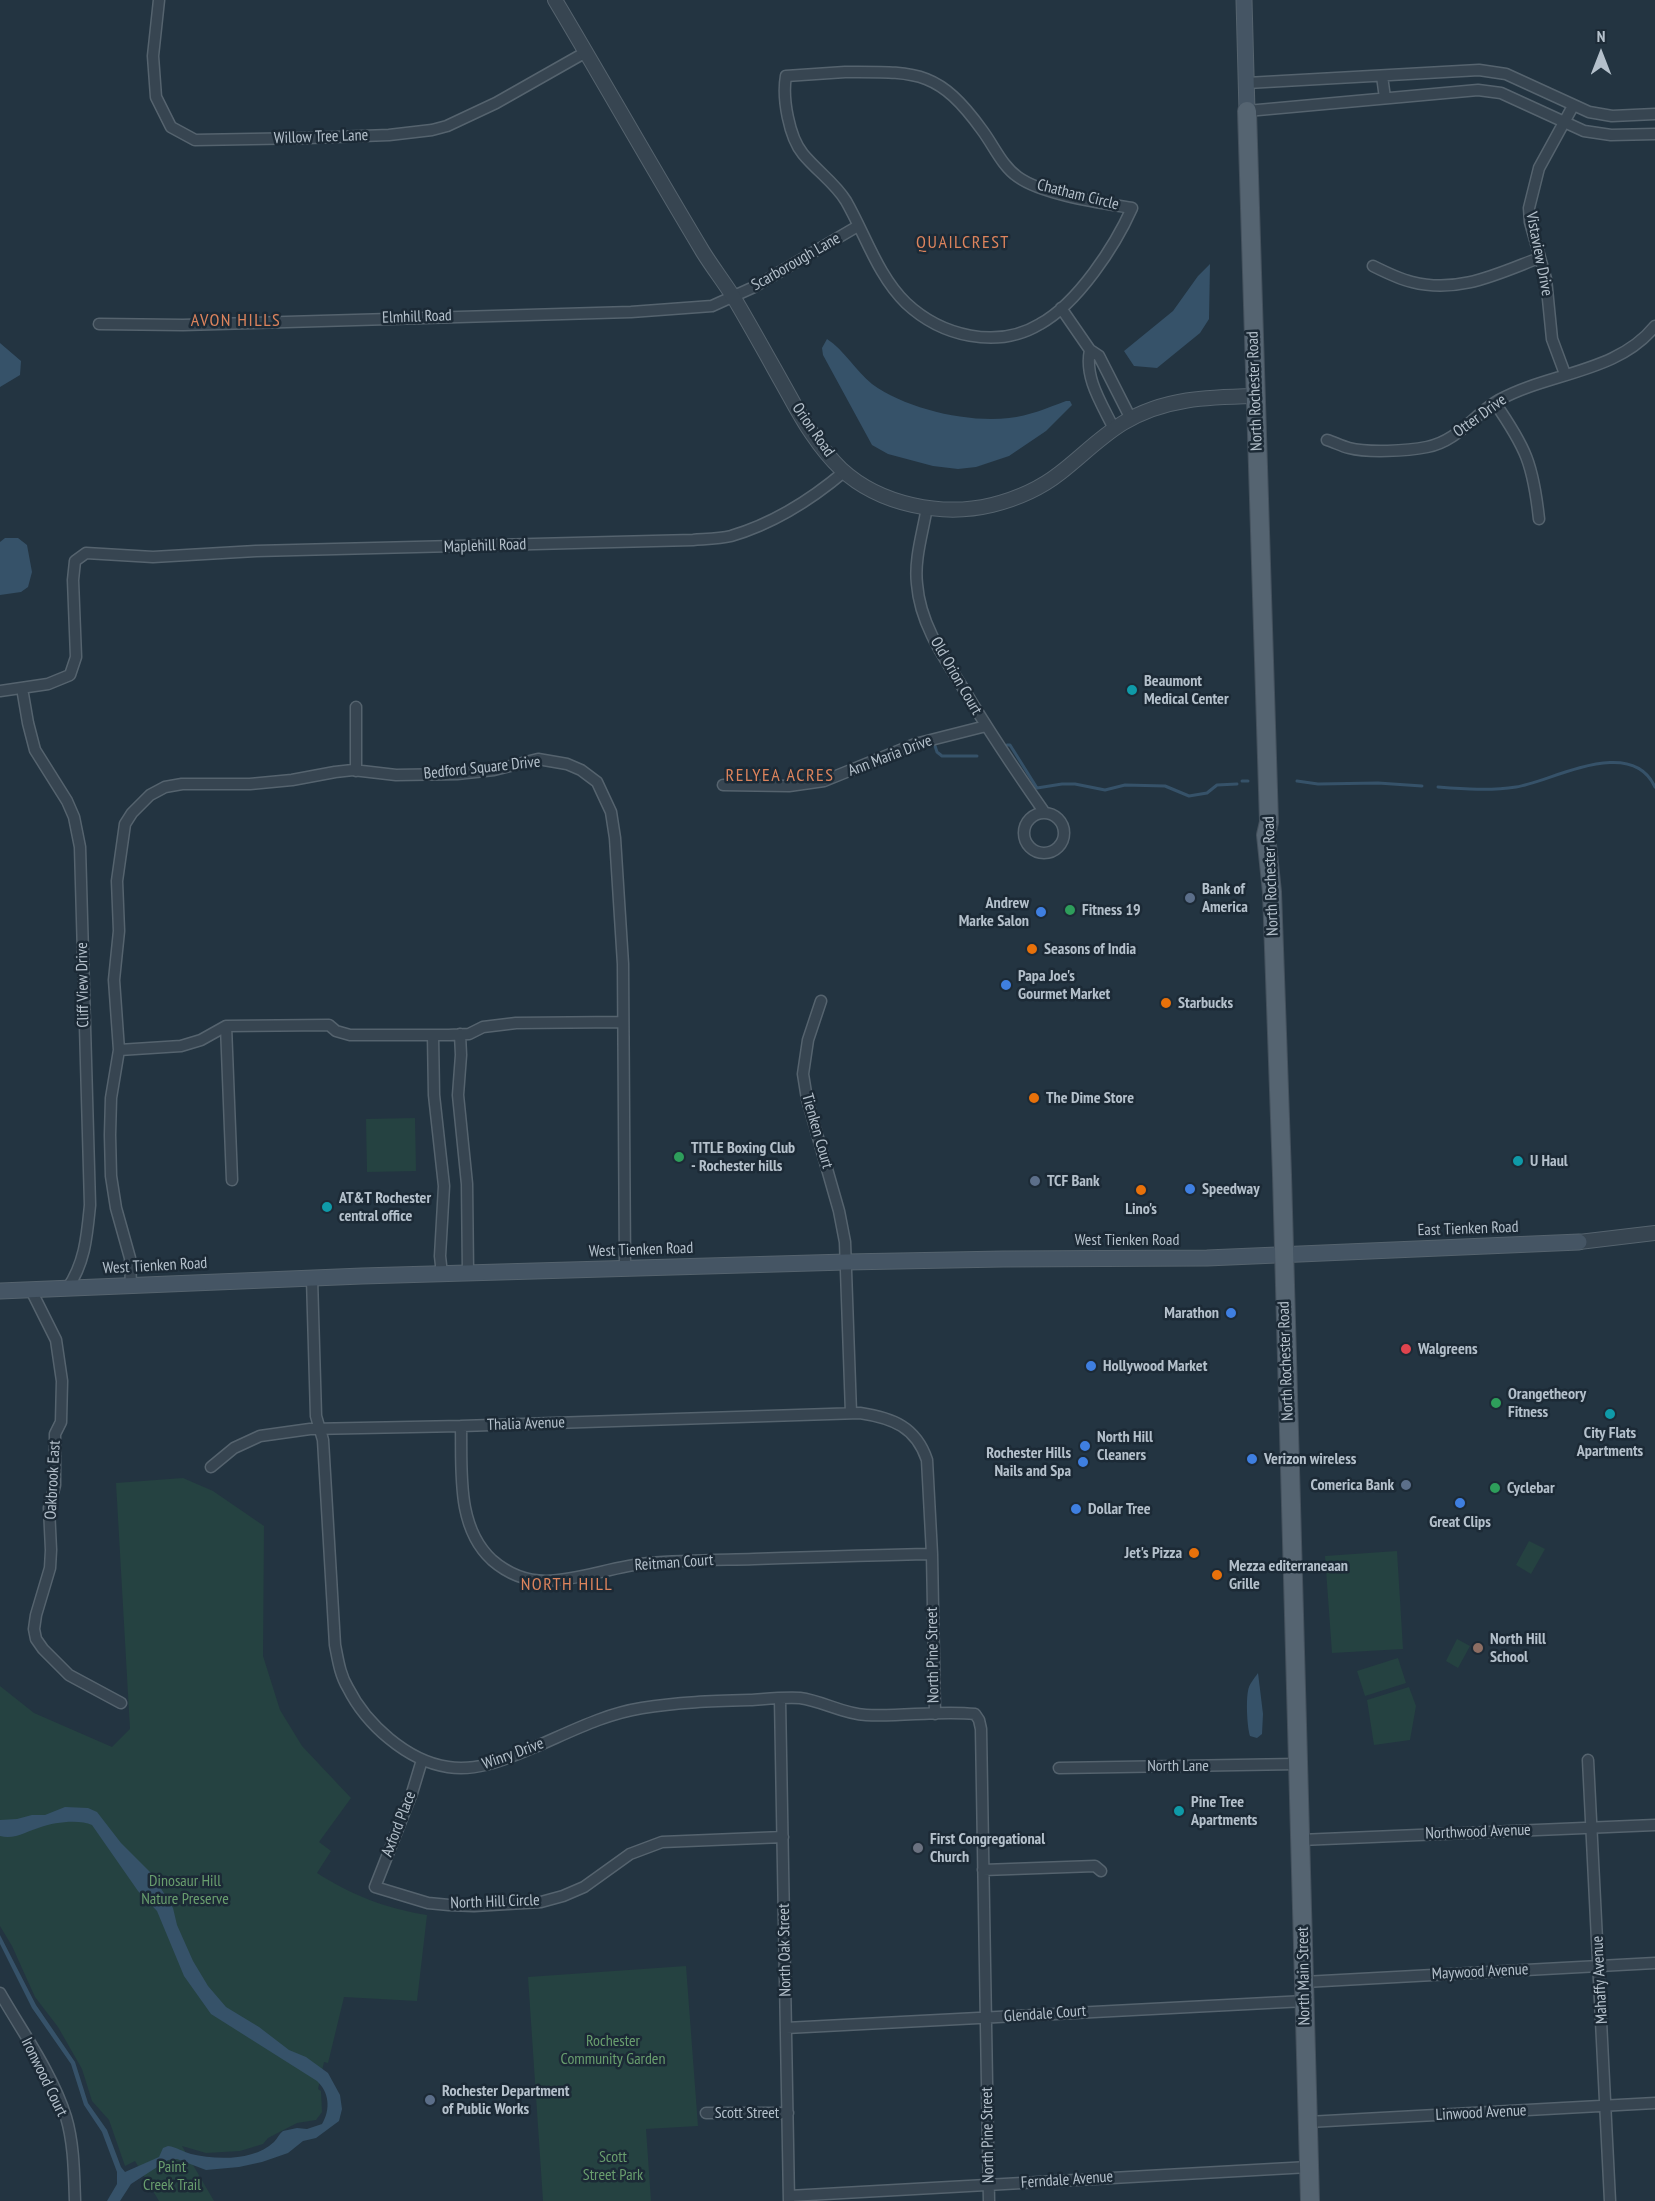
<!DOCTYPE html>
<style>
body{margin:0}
#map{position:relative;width:1655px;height:2201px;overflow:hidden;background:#233441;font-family:"PT Sans Narrow",sans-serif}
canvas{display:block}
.north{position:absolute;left:1571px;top:24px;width:60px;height:60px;-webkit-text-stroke:4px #1c2a36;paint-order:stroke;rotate:0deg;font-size:16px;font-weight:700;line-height:24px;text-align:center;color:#b4c0cb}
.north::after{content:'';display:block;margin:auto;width:21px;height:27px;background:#b4c0cb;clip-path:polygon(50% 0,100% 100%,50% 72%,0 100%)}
</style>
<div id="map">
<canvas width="1655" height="2201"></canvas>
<div class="north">N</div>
</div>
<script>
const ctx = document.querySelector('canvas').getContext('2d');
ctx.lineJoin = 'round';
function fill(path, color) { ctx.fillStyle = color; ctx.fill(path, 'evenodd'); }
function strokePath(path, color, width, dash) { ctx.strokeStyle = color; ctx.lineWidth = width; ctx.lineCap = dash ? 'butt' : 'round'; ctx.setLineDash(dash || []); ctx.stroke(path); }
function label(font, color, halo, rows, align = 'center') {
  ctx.font = font + ' "PT Sans Narrow",sans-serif'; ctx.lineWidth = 5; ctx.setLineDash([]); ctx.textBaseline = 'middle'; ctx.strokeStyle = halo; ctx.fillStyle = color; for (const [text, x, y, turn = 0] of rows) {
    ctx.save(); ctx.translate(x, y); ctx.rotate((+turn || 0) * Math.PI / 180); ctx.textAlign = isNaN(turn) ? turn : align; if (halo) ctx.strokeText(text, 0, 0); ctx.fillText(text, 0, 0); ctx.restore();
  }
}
fill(new Path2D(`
 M415,1118l1,53 -49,1 -1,-53z
 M183,1478l30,13 51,35 -1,130 17,54 22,36 49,52 -32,44 12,9 -14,22c36,23 68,35 110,42l-10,86 -73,-4 -16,66 -4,-1 -6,27 3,2 1,21 -6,8 -19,3 -29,15 -5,6 -23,7 -34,2 -24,-7 32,55h-55l-24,-40 -10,5 -16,-46 -17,-19 -10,-32 -24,-42 -23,-30 -23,-51 -12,-20v-240l34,27 78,34 18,-18 -14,-246z
 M1529,1541l16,8 -14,25 -15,-9z
 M1397,1551l6,98 -71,4 -7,-97z
 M1457,1639l13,7 -12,22 -12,-7z
 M1398,1658l8,25 -41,13 -8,-25z
 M1409,1687l7,19 -6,34 -36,5 -7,-45z
 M686,1966l12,160 -52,3 5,72h-108l-15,-224z`), '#254241');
fill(new Path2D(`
 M1210,264l-1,55 -9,14 -43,35 -23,-2 -10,-15 49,-40 25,-35z
 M827,339c17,11 29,32 45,45 34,25 96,39 137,34 20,-2 38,-10 57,-17h4l2,4 -26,26 -37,25 -33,11 -18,2 -25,-3 -45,-12 -16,-9 -49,-90 -1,-7z
 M0,343l21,18 -1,14 -20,12z
 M5,538h13l9,7 5,27 -4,15 -7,5 -21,3v-53z
 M1258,1673l5,41 -1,20 -5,4 -7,-2c-3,-10 -4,-35 -2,-45 1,-7 6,-12 10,-18z
 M65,1807l23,1 9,4 24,31 31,31 21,34 4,17 16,36 15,25 18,21 33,20 30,23 17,7 22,16 12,22 2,14 -3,12 -23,17 -13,3 -15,12 -26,9 -23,5 -33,3 -29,-11 -9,1 -37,24 -11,17h-13l10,-17v-12l-15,-40 -18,-27 -13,-41 -39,-56 -32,-64v-9l36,70 39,57 13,41 19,27 14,37 4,5 34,-15 4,-9 5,-2c9,1 15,6 23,8 25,6 63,7 83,-12 3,-3 5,-8 9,-11l14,-3 10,1 15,-5c9,-15 7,-32 -5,-43l-106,-67 -27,-38 -27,-65 -19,-20 -46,-66c-12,-6 -38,-3 -51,2 -14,4 -26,13 -41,9v-16l17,-1 15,-4h13z`), '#365269');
strokePath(new Path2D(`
 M1007,745h3l27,43 25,-4h13l30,6 20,-5 40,1 24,10 18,-3 10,-8 20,-1
 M935,746l2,6 5,4h35
 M1242,781h6
 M1297,781l21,3 60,-1 44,3
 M1438,787c26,2 52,4 78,0 37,-6 115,-52 139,0`), '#365269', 3);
const minor = new Path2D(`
 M159,0l-6,56 3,41 15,30 24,13 113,-2 81,-3 43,-5 15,-4 49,-23 90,-51
 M845,72c71,0 93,-3 137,58 12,16 20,36 36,47 25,18 84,26 114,31 -17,38 -54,95 -92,116 -43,26 -99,12 -134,-21 -28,-27 -41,-69 -60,-102 -11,-18 -29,-30 -43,-47 -14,-17 -21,-56 -17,-78z
 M1382,76l3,22
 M1247,83l232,-13 27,4 83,38 23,4 43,-2
 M1247,111l231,-21 23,3 83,38 27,4 44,-1
 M1373,266c12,6 26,13 39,16 46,12 85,-8 127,-24
 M1061,308l29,42 9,6 32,63
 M99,324l84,1 448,-13 81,-6 42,-19 104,-61
 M1090,350c-6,28 12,54 24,79
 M1565,374l-13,-35 -6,-60 -16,-57 -1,-14 10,-40 34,-62
 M1495,403c31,45 38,61 44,116
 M1327,440c7,2 14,6 22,8 19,5 58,3 78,-1 31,-6 46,-32 72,-47 51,-28 118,-27 156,-74
 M927,507c-4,25 -13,52 -10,77 3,40 27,74 48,107 25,42 52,82 80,122
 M22,688l6,35 7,27 32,51 7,16 6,30 10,358c-3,31 -5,58 -23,84
 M0,691l48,-7 22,-9 6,-18 -3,-77 2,-19 11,-8 67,4 103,-6 437,-11c12,-1 26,-1 38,-4 41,-12 81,-37 114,-65
 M356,707v64
 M723,785l66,1 35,-5 91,-37 71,-18
 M1024 833a20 20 0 1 1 40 0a20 20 0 1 1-40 0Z
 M821,1001l-13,39 -5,34 4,25 32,112 6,31 6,171
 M226,1026l6,154
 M460,1034l1,21 -3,40 9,89 1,89
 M433,1035l1,60 10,91 -4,70 2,18
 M119,1050l62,-4 20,-6 25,-14 103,-1 7,6 14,4h99l20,-1 14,-7 33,-4 107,-1
 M312,1278l4,138 7,24 12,205c3,15 5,30 13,43 18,36 59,73 100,79 31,5 59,-9 87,-20 35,-15 69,-33 107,-39 35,-6 72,-7 108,-8 16,-1 34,-3 50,-2 23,3 43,16 66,17 36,2 73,-5 109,-1l4,6 2,9 8,472
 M131,1285l-1,-27 -14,-50 -5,-32 -1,-41 1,-37 8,-48 -5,-70 5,-49 -2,-50 8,-57 7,-11 18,-18 15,-8 17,-3h68l42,-4 43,-8 18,-2 43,5 61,-1 37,-4 44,-11 29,5 14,6 16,12 14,30 4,26 8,126 2,304
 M31,1290l25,50 6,41 -1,41 -6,12v51l-6,23 2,42 -1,18 -14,47 -2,14 2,10 7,10 26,26 52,28
 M461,1426c1,45 -5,101 31,134 15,13 34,21 54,21 35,-1 68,-15 103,-18 35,-3 70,-3 105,-4 59,-2 118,-4 178,-5
 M211,1467l23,-19 26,-12 50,-7 151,-3 399,-13c33,5 56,14 67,47l5,94 3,160
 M780,1699l9,502
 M422,1760l-10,33 -37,94 53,16 21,2 25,1 67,-4 22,-6 21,-9 46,-33 32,-12 121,-5
 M1588,1760l22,441
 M1059,1768l238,-4
 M1300,1840l355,-15
 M983,1870l112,-4 6,5
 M1304,1982l351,-19
 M0,1993c23,40 52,80 66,124 8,27 8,56 9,84
 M786,2028l519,-27
 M706,2113h82
 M1308,2122l347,-19
 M789,2196l520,-29`);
const tertiary = new Path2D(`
 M555,0c50,84 98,169 148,252 10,16 21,30 31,46 19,32 37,65 55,97 14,26 30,53 52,74 39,36 101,48 151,36 24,-6 49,-17 68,-32 22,-17 40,-36 63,-50 41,-25 85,-26 132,-27
 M1579,1242l76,-9`);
const secondary = new Path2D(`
 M1244,0l3,111
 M0,1291l362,-15 484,-14 157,-3 204,-1 372,-16`);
const primary = new Path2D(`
 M1247,111l22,711 -3,13 6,57 10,283 28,1026`);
strokePath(minor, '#55636e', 13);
strokePath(tertiary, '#55636e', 16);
strokePath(secondary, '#55636e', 17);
strokePath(primary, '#44515d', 20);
strokePath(minor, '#374551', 10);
strokePath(tertiary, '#374551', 14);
strokePath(secondary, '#455564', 15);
strokePath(primary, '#556471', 18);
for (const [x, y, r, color] of [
 [1132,690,6,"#0f9aa8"],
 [1190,898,6,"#5c6f8a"],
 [1070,910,6,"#2e9e5b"],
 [1041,912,6,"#3f7fe0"],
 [1032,949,6,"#e8710a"],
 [1006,985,6,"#3f7fe0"],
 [1166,1003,6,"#e8710a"],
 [1034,1098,6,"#e8710a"],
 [679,1157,6,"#2e9e5b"],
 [1518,1161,6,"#0f9aa8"],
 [1035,1181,6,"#5c6f8a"],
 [1190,1189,6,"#3f7fe0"],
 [1141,1190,6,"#e8710a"],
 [327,1207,6,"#0f9aa8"],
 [1231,1313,6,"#3f7fe0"],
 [1406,1349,6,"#e0444e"],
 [1091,1366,6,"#3f7fe0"],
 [1496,1403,6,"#2e9e5b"],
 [1610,1414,6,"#0f9aa8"],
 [1085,1446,6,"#3f7fe0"],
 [1252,1459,6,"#3f7fe0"],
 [1083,1462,6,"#3f7fe0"],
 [1406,1485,6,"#5c6f8a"],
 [1495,1488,6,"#2e9e5b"],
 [1460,1503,6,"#3f7fe0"],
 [1076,1509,6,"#3f7fe0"],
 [1194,1553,6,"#e8710a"],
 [1217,1575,6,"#e8710a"],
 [1478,1648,6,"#8d6e63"],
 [1179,1811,6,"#0f9aa8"],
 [918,1848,6,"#6b7280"],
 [430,2100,6,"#5c6f8a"]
]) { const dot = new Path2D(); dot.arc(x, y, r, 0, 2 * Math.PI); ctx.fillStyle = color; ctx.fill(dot); strokePath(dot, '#1c2a36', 2); }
label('16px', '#b4c0cb', '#1c2a36', [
 ["Willow Tree Lane",321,137,-2],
 ["Chatham Circle",1078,195,14],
 ["Vistaview Drive",1539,254,79],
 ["Scarborough Lane",796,262,-30],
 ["Elmhill Road",417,317,-2],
 ["North Rochester Road",1255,391,-92],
 ["Otter Drive",1480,416,-36],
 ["Orion Road",813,430,55],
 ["Maplehill Road",485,546,-2],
 ["Old Orion Court",956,676,60],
 ["Ann Maria Drive",890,756,-21],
 ["Bedford Square Drive",482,768,-6],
 ["North Rochester Road",1271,876,-92],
 ["Cliff View Drive",83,985,-91],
 ["Tienken Court",817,1131,74],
 ["East Tienken Road",1468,1229,-2],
 ["West Tienken Road",1127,1240],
 ["West Tienken Road",641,1250,-2],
 ["West Tienken Road",155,1266,-3],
 ["North Rochester Road",1286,1361,-92],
 ["Thalia Avenue",526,1424,-2],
 ["Oakbrook East",53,1480,-87],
 ["Reitman Court",674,1563,-4],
 ["North Pine Street",933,1655,-91],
 ["Winry Drive",513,1754,-20],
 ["North Lane",1178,1766],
 ["Axford Place",399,1824,-69],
 ["Northwood Avenue",1478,1832,-2],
 ["North Hill Circle",495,1902,-2],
 ["North Oak Street",785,1950,-91],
 ["Maywood Avenue",1480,1972,-3],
 ["North Main Street",1304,1976,-91],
 ["Mahaffy Avenue",1600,1980,-93],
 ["Glendale Court",1045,2014,-4],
 ["Ironwood Court",44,2077,64],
 ["Scott Street",747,2113],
 ["Linwood Avenue",1481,2113,-3],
 ["North Pine Street",988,2135,-91],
 ["Ferndale Avenue",1067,2180,-4]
]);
label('bold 16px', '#b4c0cb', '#1c2a36', [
 ["Beaumont",1144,681],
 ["Medical Center",1144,699],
 ["Bank of",1202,889],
 ["America",1202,907],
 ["Andrew",1029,903,"right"],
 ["Marke Salon",1029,921,"right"],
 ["Fitness 19",1082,910],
 ["Seasons of India",1044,949],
 ["Papa Joe's",1018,976],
 ["Gourmet Market",1018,994],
 ["Starbucks",1178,1003],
 ["The Dime Store",1046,1098],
 ["TITLE Boxing Club",691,1148],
 ["- Rochester hills",691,1166],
 ["U Haul",1530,1161],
 ["TCF Bank",1047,1181],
 ["Speedway",1202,1189],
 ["AT&T Rochester",339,1198],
 ["central office",339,1216],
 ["Lino's",1141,1209,"center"],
 ["Marathon",1219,1313,"right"],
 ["Walgreens",1418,1349],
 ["Hollywood Market",1103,1366],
 ["Orangetheory",1508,1394],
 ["Fitness",1508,1412],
 ["City Flats",1610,1433,"center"],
 ["Apartments",1610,1451,"center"],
 ["North Hill",1097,1437],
 ["Cleaners",1097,1455],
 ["Rochester Hills",1071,1453,"right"],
 ["Nails and Spa",1071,1471,"right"],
 ["Verizon wireless",1264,1459],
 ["Comerica Bank",1394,1485,"right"],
 ["Cyclebar",1507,1488],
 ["Dollar Tree",1088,1509],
 ["Great Clips",1460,1522,"center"],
 ["Jet's Pizza",1182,1553,"right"],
 ["Mezza editerraneaan",1229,1566],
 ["Grille",1229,1584],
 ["North Hill",1490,1639],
 ["School",1490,1657],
 ["Pine Tree",1191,1802],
 ["Apartments",1191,1820],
 ["First Congregational",930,1839],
 ["Church",930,1857],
 ["Rochester Department",442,2091],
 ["of Public Works",442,2109]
], 'left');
label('16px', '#699e6e', '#1c2a36', [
 ["Dinosaur Hill",185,1881],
 ["Nature Preserve",185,1899],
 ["Rochester",613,2041],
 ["Community Garden",613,2059],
 ["Scott",613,2157],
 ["Street Park",613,2175],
 ["Paint",172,2167],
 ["Creek Trail",172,2185]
]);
ctx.letterSpacing = '1.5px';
label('18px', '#dd845d', '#1c2a36', [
 ["QUAILCREST",963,243],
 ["AVON HILLS",236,321],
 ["RELYEA ACRES",780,776],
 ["NORTH HILL",567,1585]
]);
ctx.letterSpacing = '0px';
</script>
